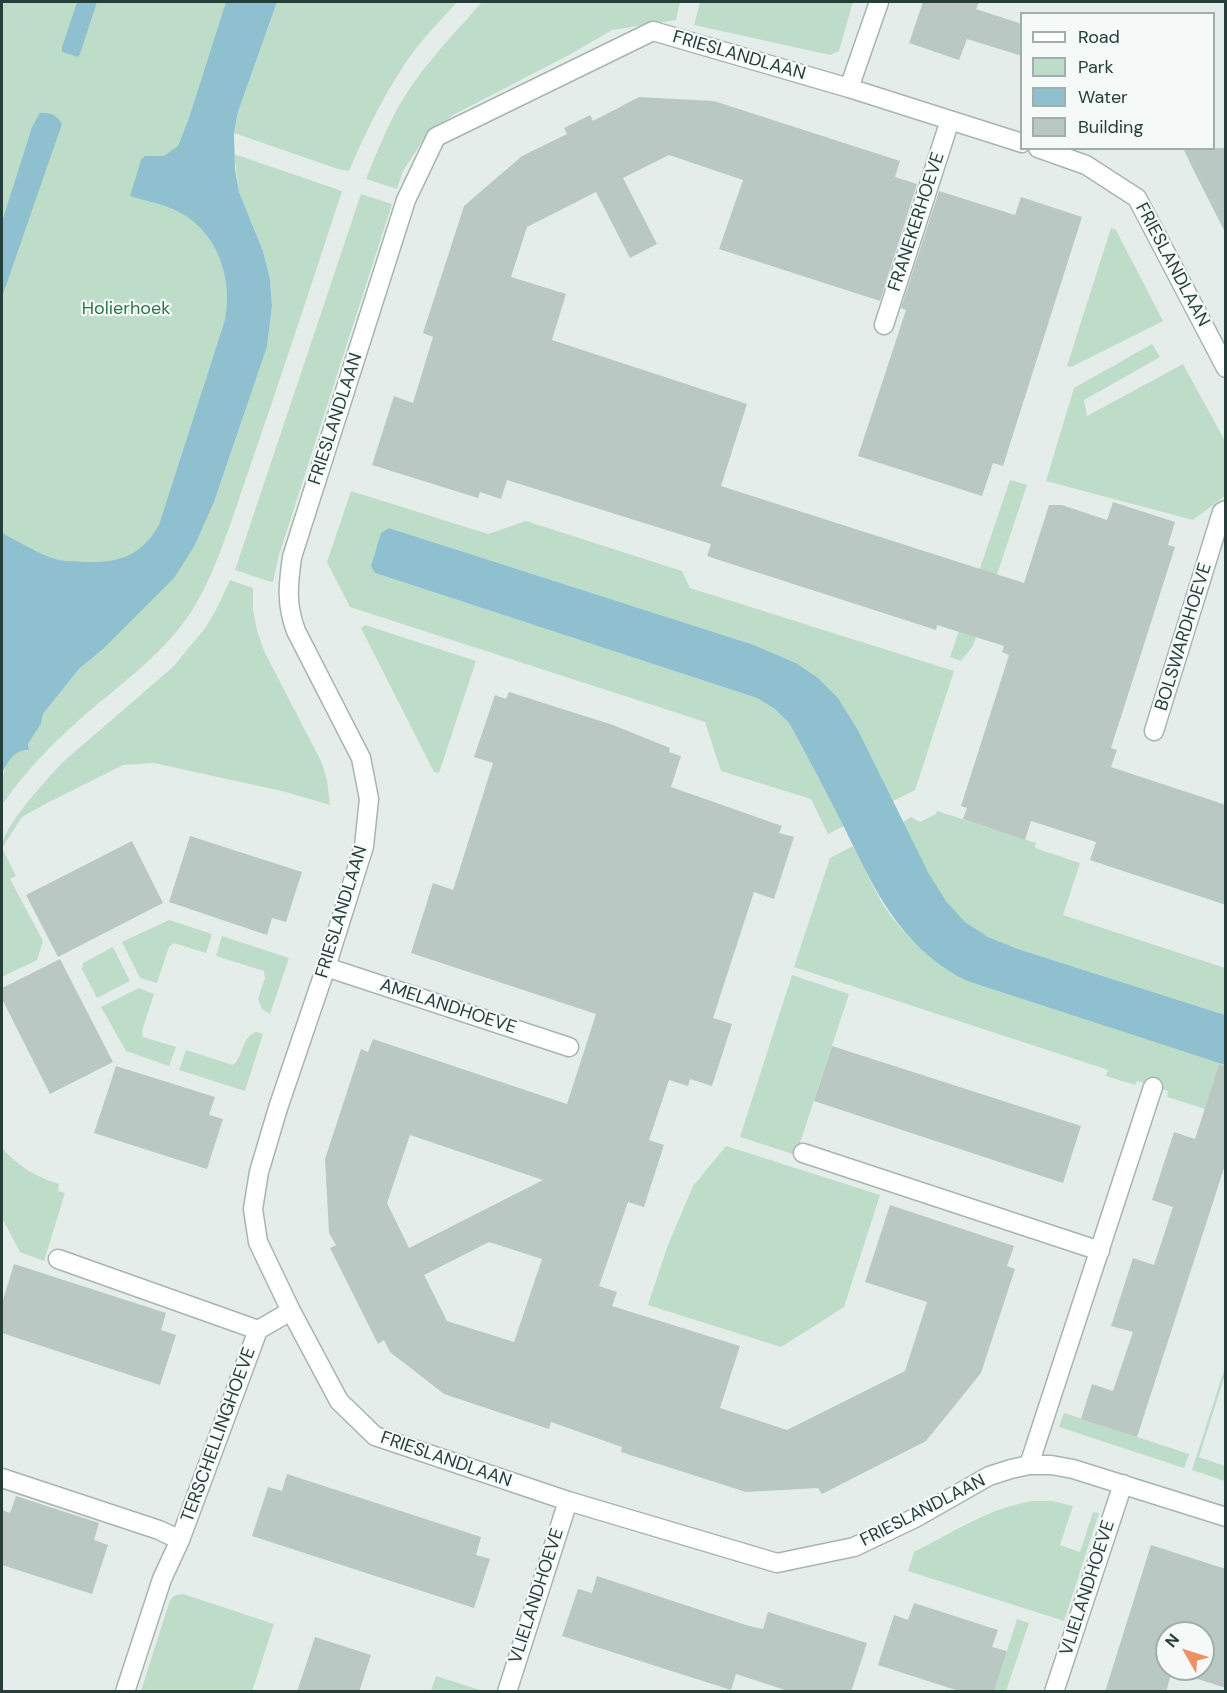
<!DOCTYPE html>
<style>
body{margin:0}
#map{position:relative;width:1227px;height:1693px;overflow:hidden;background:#e4edea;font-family:"DM Sans",sans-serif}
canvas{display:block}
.frame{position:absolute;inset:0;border:3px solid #243e39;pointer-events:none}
.legend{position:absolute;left:1020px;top:12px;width:195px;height:138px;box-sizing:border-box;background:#f5faf8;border:2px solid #a1afac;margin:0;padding:8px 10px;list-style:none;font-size:18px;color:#243e39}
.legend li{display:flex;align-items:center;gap:12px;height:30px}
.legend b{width:30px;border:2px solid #a1afac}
.north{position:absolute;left:1155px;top:1621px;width:60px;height:60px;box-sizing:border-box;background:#f5faf8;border:2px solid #a1afac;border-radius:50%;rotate:309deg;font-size:16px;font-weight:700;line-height:24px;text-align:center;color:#243e39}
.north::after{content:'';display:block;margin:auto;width:21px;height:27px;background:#ed9062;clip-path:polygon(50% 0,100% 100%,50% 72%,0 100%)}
</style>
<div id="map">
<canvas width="1227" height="1693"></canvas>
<div class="frame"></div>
<ul class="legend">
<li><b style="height:8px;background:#fff"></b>Road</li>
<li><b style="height:16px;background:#beddc9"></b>Park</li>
<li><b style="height:16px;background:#8fc0d0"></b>Water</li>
<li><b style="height:16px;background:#bac8c3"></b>Building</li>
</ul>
<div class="north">N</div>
</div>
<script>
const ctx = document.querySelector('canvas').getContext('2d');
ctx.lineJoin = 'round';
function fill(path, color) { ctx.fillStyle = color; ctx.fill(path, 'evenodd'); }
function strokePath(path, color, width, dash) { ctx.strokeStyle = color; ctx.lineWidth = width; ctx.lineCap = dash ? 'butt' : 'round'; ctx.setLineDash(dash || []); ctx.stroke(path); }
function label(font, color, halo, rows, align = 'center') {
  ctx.font = font + ' "DM Sans",sans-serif'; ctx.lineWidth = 4.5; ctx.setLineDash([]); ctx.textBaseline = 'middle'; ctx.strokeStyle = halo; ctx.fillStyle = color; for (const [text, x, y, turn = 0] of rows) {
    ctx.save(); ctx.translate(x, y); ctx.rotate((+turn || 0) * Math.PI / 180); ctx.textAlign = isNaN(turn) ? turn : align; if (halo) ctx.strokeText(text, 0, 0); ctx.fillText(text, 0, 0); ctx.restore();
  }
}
fill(new Path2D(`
 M2,2h244l-41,151 53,158 -88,235 -168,193z
 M277,2h180c-14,16 -30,32 -43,49 -27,37 -47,78 -65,120l-11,-2 -104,-36 4,-21z
 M482,2h198l-4,18 -64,10 -43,25 -116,60 -29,24 -21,32 -6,18 -31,-10c11,-27 22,-55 37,-80 22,-36 52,-66 79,-97z
 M696,2h157l-14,49 -9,4 -136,-30 6,-22z
 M234,154l108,37c-30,92 -61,185 -92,276 -17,47 -35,112 -63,151 -30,42 -72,70 -109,103 -29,26 -55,53 -76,84 0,-22 -2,-55 27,-55l-1,-6 13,-20 2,-10 36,-45 23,-19 93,-105 19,-43 53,-155 5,-41 -2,-27 -7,-28 -24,-59z
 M361,194l31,10 -113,351 -6,27 -5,-1 -33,-11z
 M1111,228l5,2 47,91 -92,46 -4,-1z
 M1152,344l8,13 -76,43 3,16 96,-52 42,77v55l-32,24 -147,-39 28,-93z
 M1010,480l17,5 -54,161 -12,15 -11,-4z
 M351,491l137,43 38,-13 156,50 8,17 264,83 -39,119 -22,11 -35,-71 -20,-32 -42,-35 -42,-18 -365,-117 -14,45 382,125 18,11 14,14 55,103 -16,8 -17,-35 -90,-28 -16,-49 -355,-115 -23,-45z
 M230,580l23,8v21l4,21 7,21 57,110 6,19 3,25 -44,-13 -132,-29 -31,2 -76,38 -25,14 -20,31c-1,-20 47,-71 62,-87l109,-94 33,-40 13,-23z
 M365,625l111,36 -37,112 -5,-1 -73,-144z
 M937,811l99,32 -1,5 45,15 -17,52 162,53v47l-207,-66c-18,-7 -39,-14 -54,-28 -29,-27 -44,-65 -61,-99l8,-5 9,5 16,-8z
 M853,846c9,18 18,37 28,55 20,33 52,62 86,80l258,84v50l-58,-18 1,-6 -31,-10 -2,4 -29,-9 2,-6 -9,-3 -305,-100 36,-109z
 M2,848l14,28 -6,3 33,62 -6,19 -35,17z
 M169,920l43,14 -6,19 -32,-10 -5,4 -12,36 -17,-5 -18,-36z
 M222,936l67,22 -19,56 -8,-5 -4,-10 7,-21 -1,-7 -48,-15z
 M113,947l17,34 -33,17 -15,-29 1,-6z
 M792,975l57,19 -53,161 -56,-18z
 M139,988l15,6 -12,37 1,6 33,10 -7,19 -43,-15 -25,-44z
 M256,1032l7,2 -18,57 -66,-21 7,-20 47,15c11,-9 8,-28 23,-33z
 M726,1146l154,49 -36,112 -63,40 -133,-42 20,-60 25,-59z
 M2,1148c16,18 34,29 57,36l-1,7 7,2 -21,68 -24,-9 -18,-34z
 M1225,1367v8l-26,82 26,9v15l-33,-11z
 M1064,1413l125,41 -5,14 -125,-41z
 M1032,1501h20l21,5 -13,39 20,7 13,-40 6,1 -35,108 -156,-50 6,-19c38,-19 75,-44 118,-51z
 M183,1594l91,30 -22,67h-111l29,-91 6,-5z
 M1017,1619l12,4 -23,68 -12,1z
 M436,1676l47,15h-52z`), '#beddc9');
fill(new Path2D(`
 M77,2h20l-17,52 -2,3 -16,-5v-5z
 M226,2h51l-39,110 -4,21 1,36 4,23 24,59 7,28 2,27 -5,41 -53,155 -19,43 -21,33 -72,72 -23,19 -36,45 -2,10 -13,20 1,6c-15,0 -20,10 -27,23v-240c16,8 33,19 50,25 11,4 22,3 33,4 35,1 56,-6 74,-37l66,-205c8,-41 -7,-88 -46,-108 -15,-8 -33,-11 -49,-16l11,-36 4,-4h19l14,-10 11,-28z
 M40,113c11,0 16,1 22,11l-60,173v-75l30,-95z
 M389,528l365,117 42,18 22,15 20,20 20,32 71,144 17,27 19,21 23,15 30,12 207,66v50l-258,-84c-69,-35 -94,-95 -126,-160 -17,-33 -34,-65 -52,-98l-14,-14 -18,-11 -382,-125 -4,-7 10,-33z`), '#8fc0d0');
fill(new Path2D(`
 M923,2h56l-3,7 46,15v32l-55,-17 -8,21 -50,-17z
 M639,97l75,4 186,60 -5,16 22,7 -37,117 -161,-52 24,-69 -74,-25 -46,23 34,66 -27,14 -34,-66 -69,35 -16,50 55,17 -14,46 195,64 -26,82 303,97 25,-78h13l45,15 6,-18 62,20 -7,23 7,2 -64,201 6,2 -6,17 115,38v100l-136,-45 6,-18 -65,-21 -6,19 -62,-21 4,-11 -6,-2 48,-151 -7,-3 2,-6 -67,-21 -1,5 -214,-69 -15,-5 4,-12 -204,-64 -6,19 -21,-7 -2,6 -106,-33 22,-69 19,7 20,-66 -10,-4 41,-127 58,-50 45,-22 -3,-6 26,-13 3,6z
 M1183,148h43v86l-32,-63z
 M939,191l76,24 6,-18 61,20 -79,249 -10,-3 -11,33 -124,-40 48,-146 -5,-2z
 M509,692l104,33 57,23 -1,4 12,4 -10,31 111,39 -3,7 15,4 -20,62 -20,-7 -41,126 19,6 -20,62 -22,-7 -2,7 -19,-6 -20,60 15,5 -20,62 -16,-5 -29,84 18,6 -5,14 128,40 -20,62 67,22 118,-59 22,-69 -62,-20 25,-77 124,41 -7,20 8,3 -34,104 -55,68 -104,53 -4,-6 -72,4 -125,-40 1,-5 -71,-25 -2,7 -105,-35 -54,-42 -6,-12 -6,4 -48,-96 6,-3 -7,-12 -4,-74 36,-110 7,3 5,-13 194,65 29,-90 -185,-61 22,-70 20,7 40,-127 -19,-6 21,-62 11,4zM410,1135l133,45 -134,68 -22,-45zM489,1242l53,17 -28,83 -67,-21 -23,-46z
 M190,836l112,36 -16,50 -14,-4 -5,17 -98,-33z
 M132,841l31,62 -105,54 -32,-62z
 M60,959l53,103 -63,32 -48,-95v-11z
 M832,1046l249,80 -18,57 -249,-82z
 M1219,1065l7,1v96l-89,275 -56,-18 11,-35 21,7 20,-59 -22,-6 22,-68 21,7 19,-58 -21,-7 22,-68 21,7z
 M116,1066l99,31 -6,18 14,4 -16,50 -113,-36z
 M14,1264l152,49 -5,17 15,5 -16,50 -158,-52v-30z
 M287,1474l194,63 -5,18 14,4 -16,49 -222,-72 16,-49 14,4z
 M16,1496l83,27 -5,17 14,5 -16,49 -90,-29v-55l8,3z
 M1151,1545l75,24v119l-54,-17 -6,21h-61zM1167,1633h36v36h-36z
 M597,1576l152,50 14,3 5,-17 99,31 -16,49h-60l-55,-18 -5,16 -169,-54 16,-47 14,4z
 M914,1603l84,27 -6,17 15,4 -13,41h-32l-84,-27 16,-50 14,5z
 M315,1637l56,18 -12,37h-62z`), '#bac8c3');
const minor = new Path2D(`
 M849,88l30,-86
 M1022,143l-173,-55 -196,-57 -217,106 -30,63 -114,357c-4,29 -6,47 4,74l65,127 8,41 -5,47 -38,121 -48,141 -19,64 -6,37 5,33 33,69 48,90 36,35 193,65 209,62 77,-16 63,-30 72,-41 22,-7 18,-4h22l22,4 153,48
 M1038,148l48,17 51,33 89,170
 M884,325l66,-205
 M1154,731l68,-219 4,-2
 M326,967l243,80
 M803,1153l297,98
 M58,1259l200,71
 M1029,1465l124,-378
 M2,1478l157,52 21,10
 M125,1692l37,-113 18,-39 78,-210 33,-19
 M507,1692l61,-191
 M1054,1692l69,-208`);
strokePath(minor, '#a7b5b1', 21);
strokePath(minor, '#fff', 18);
label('18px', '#243e39', '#f5faf8', [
 ["FRIESLANDLAAN",739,56,16],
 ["FRANEKERHOEVE",917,222,-72],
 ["FRIESLANDLAAN",1172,265,62],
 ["FRIESLANDLAAN",336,419,-72],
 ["BOLSWARDHOEVE",1184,637,-73],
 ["FRIESLANDLAAN",342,912,-73],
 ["AMELANDHOEVE",448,1007,18],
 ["TERSCHELLINGHOEVE",219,1435,-70],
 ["FRIESLANDLAAN",446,1460,19],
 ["FRIESLANDLAAN",923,1511,-27],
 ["VLIELANDHOEVE",1088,1588,-72],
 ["VLIELANDHOEVE",537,1596,-72]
]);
label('18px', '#2f7450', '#f5faf8', [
 ["Holierhoek",126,309]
]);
</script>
